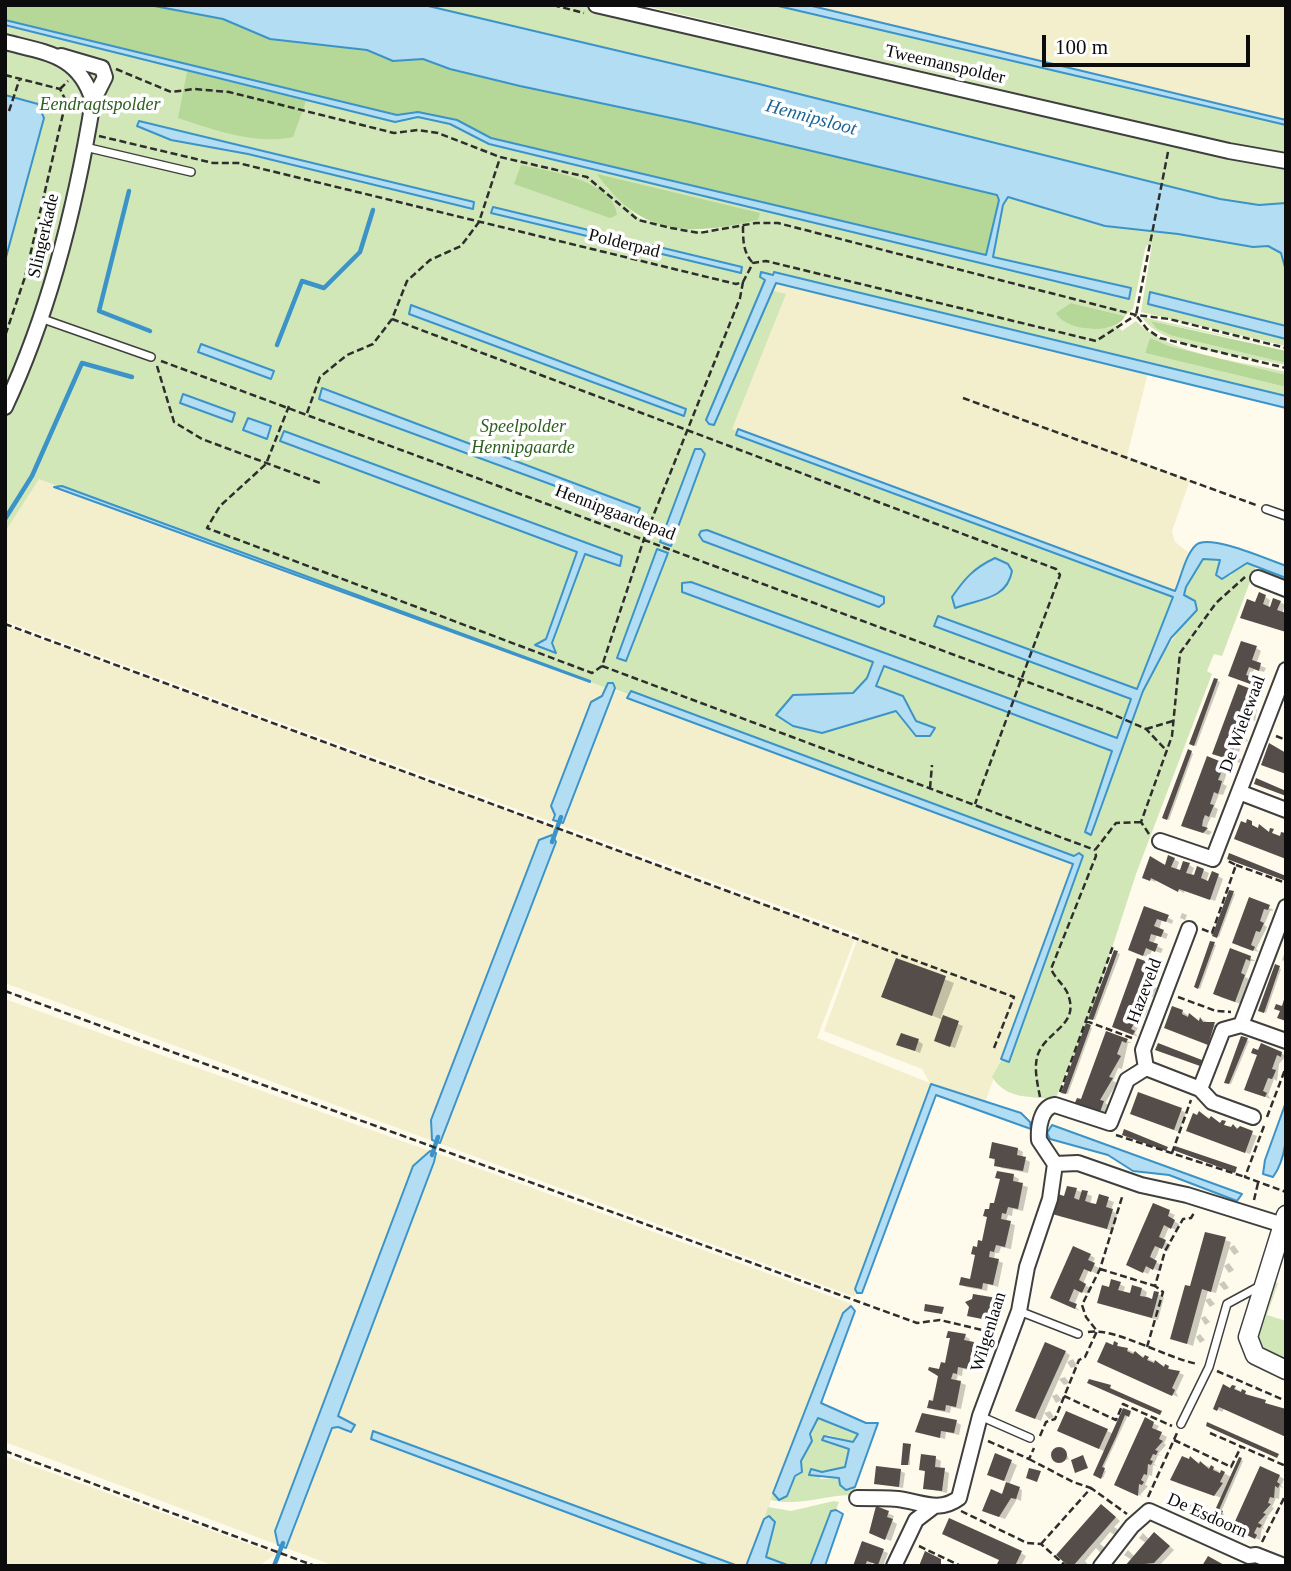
<!DOCTYPE html>
<style>
body{margin:0}
#map{position:relative;width:1291px;height:1571px;overflow:hidden;background:#fefaec;font-family:"Times New Roman",serif}
canvas{display:block}
.frame{position:absolute;inset:0;border:7px solid #0c0c0c;pointer-events:none}
.scale{position:absolute;left:1042px;top:35px;width:208px;height:32px;box-sizing:border-box;border:4px solid #0c0c0c;border-top:0;padding-left:9px;font-size:21px;line-height:24px;white-space:nowrap;color:#0c0c0c;-webkit-text-stroke:5px #fff;paint-order:stroke}
</style>
<div id="map">
<canvas width="1291" height="1571"></canvas>
<div class="frame"></div>
<div class="scale">100 m</div>
</div>
<script>
const ctx = document.querySelector('canvas').getContext('2d');
ctx.lineJoin = 'round';
function fill(path, color) { ctx.fillStyle = color; ctx.fill(path, 'evenodd'); }
function strokePath(path, color, width, dash) { ctx.strokeStyle = color; ctx.lineWidth = width; ctx.lineCap = dash ? 'butt' : 'round'; ctx.setLineDash(dash || []); ctx.stroke(path); }
function label(font, color, halo, rows, align = 'center') {
  ctx.font = font + ' "Times New Roman",serif'; ctx.lineWidth = 7; ctx.setLineDash([]); ctx.textBaseline = 'middle'; ctx.strokeStyle = halo; ctx.fillStyle = color; for (const [text, x, y, turn = 0] of rows) {
    ctx.save(); ctx.translate(x, y); ctx.rotate((+turn || 0) * Math.PI / 180); ctx.textAlign = isNaN(turn) ? turn : align; if (halo) ctx.strokeText(text, 0, 0); ctx.fillText(text, 0, 0); ctx.restore();
  }
}
fill(new Path2D(`
 M808,5h478v115z
 M776,283l372,90 -21,83 63,24 -18,51 3,11 13,10 -14,39 -436,-162 -3,3 -21,-7z
 M39,478l21,8 -4,2 550,200 -52,132 9,2 51,-132 15,5 -1,4 445,165 -88,238 -54,-18 -76,205v8l-850,-314v-357l850,312 -38,100 113,45 -8,-14 -98,-38 35,-96 -854,-314v-89zM552,835l4,7 -115,300 -8,-2 -2,-20 108,-279z
 M5,999l425,152 -17,15 -138,365 3,14 -273,-103z
 M436,1153l416,151 -9,9 -97,253h-8l-365,-135 -1,8 338,127h-375l-49,-18 46,-120 19,3 3,-6 -17,-9z
 M5,1456l271,98 -17,12h-254z`), '#f3efcd');
fill(new Path2D(`
 M424,5h162l700,162v36l-27,2 -39,-6 -461,-115z
 M641,5h145l500,120v31z
 M5,17l151,41 16,10 223,54 22,-5 33,7 39,20 639,155 -135,-42 10,-52 5,-8 97,29 73,8 75,13 15,-1 13,7 5,18v55l-136,-34 -2,12 138,35v7l-145,-34 11,-67h-5l-2,4 -12,60 -8,7 -54,-13 37,25 9,-3 5,6 14,-10c32,34 105,40 150,51v3l-117,-29 -19,-7 -5,14 141,34v9l-512,-124 -14,5 5,3 -2,8 23,6 -54,135 445,165 -86,240c26,-72 46,-159 99,-216l-2,-19 -4,-4 2,-8 17,-29h13l14,18 9,-10 8,-3 9,3 -34,90 -8,-2 -7,17 5,3 -76,200 -49,151 -32,75c-25,-5 -47,1 -63,-23l10,-18 7,2 74,-205 -6,7 -463,-174 -8,-1 -567,-209 -34,53v-271l39,-143 -6,-14 -33,-9zM156,126l317,82 -225,-54 -77,-14zM606,187l152,33 -54,11 -32,-4 -33,-9zM493,207l248,60v5l-249,-59z
 M1142,317l144,32 -135,-28 22,15 113,27v2c-35,-8 -126,-17 -144,-48z
 M1273,1282l5,1 -11,32 19,6v41c-7,-3 -16,-6 -21,-10 -19,-13 2,-53 8,-70z
 M818,1418l40,16 -5,8 -25,-7 -5,5 27,9 -5,18 -23,5 -2,7 19,-1 12,12 4,-3 1,8c-29,-1 -57,12 -85,5l2,-7 6,7 8,-4 9,-20 6,-4 -1,-11z
 M834,1501l5,1 -3,8 -5,1 -21,55h-20l-24,-9 9,-35 -6,-6 -5,3 4,-12 23,4z`), '#d1e7b7');
fill(new Path2D(`
 M5,5h144l74,14 47,20 97,11 26,11 30,-2 27,10 70,17 170,36 307,73 2,5 -13,55 -495,-117 -34,-18 -39,-8 -21,3 -392,-95z
 M136,58l170,43 -13,36c-39,8 -78,-7 -115,-19l9,-46z
 M521,165c27,6 93,15 96,50l-7,3 -96,-34z
 M597,174l163,39 -2,7c-68,16 -117,17 -161,-46z
 M1071,303l54,13c-9,20 -60,15 -69,-3z
 M1151,321l135,30v12l-113,-27 -17,-8z
 M1150,338l19,8 117,29v12l-141,-34z`), '#b5d797');
const water = new Path2D(`
 M149,5h275l335,79 461,115 39,6 27,-2v68l-5,-18 -13,-7 -15,1 -75,-13 -73,-8 -97,-29 -5,8 -10,52 138,31 -2,11 -640,-155 -39,-20 -32,-7 -23,5 -390,-97v-5l392,95 21,-3 39,8 34,18 495,117 13,-55 -2,-5 -307,-73 -170,-36 -70,-17 -27,-10 -30,2 -26,-11 -97,-11 -47,-20z
 M774,5h34l478,115v5z
 M5,95l33,9 6,14 -39,143z
 M139,121l335,81 -1,7 -225,-55 -77,-14 -34,-14z
 M493,207l249,60 -1,6 -250,-60z
 M761,272l12,3 1,-3 512,124v12l-510,-125 -62,142 -5,-1 -3,-4 59,-140 -5,-3z
 M1150,292l136,34v13l-138,-35z
 M411,305l275,104 -2,7 -275,-102z
 M201,344l73,27 -3,8 -73,-27z
 M322,388l318,120 -3,8 -318,-117z
 M183,394l52,19 -3,9 -52,-19z
 M248,418l23,8 -4,13 -24,-9z
 M738,429l437,162c6,-13 10,-36 21,-46 13,-12 73,15 90,21v12l-39,-15 -25,16 -6,-4 4,-15 -17,-1 -17,28 -2,8 11,6 2,9 -26,28 -28,53 -52,144 -6,-3 27,-81 -228,-85 -8,20 27,10 13,25 19,7 -5,8h-14l-20,-25 -74,22 -29,-7 -17,-11 17,-20 60,-2 14,-15 6,-16 -191,-70v-9l9,-1 426,156 14,-39 -197,-73 4,-10 199,73 36,-92 -437,-162z
 M284,431l338,125 -2,10 -35,-12 -33,89 4,10 -21,-8 11,-6 31,-87 -297,-111z
 M695,449h6l4,5 -34,92 -11,-4z
 M62,486l528,195v1l-536,-195z
 M707,530l177,67v6l-5,4 -176,-66 -4,-6 2,-4z
 M657,549l11,4 -42,108 -9,-3z
 M995,558l13,6 4,7c-5,29 -34,28 -57,37l-3,-11c13,-19 22,-29 43,-39z
 M608,683h5l2,5 -52,135 -10,-3 2,-5 -4,-9 40,-104 11,-6z
 M631,691l443,165 5,-3 4,3 -74,206 -8,-3 72,-195 -446,-166z
 M552,835l4,7 -116,301 -8,-3 -1,-20 108,-280z
 M931,1084l90,29 9,9 1,7 -95,-34 -74,198h-5l-2,-4z
 M1286,1102c0,26 3,52 -13,75l-10,-3 2,-14z
 M1052,1125l190,69 -5,7 -68,-26 -36,-4 -25,-16 -58,-16 -3,-6z
 M430,1151l6,2 -2,9 -96,254 17,9 -4,7 -13,-5 -6,1 -46,120 -8,-3 -3,-14 138,-365z
 M851,1306l4,5 -34,92 45,20h12l-23,64 -9,3 -6,-5 -1,-7 -30,-3 2,-6 11,3 23,-5 4,-18 -27,-9 2,-4 29,6 5,-8 -40,-16 -8,16 2,7 -11,20 1,11 -7,4 -8,20 -8,4 -6,-7 70,-180z
 M373,1431l365,135h-28l-339,-127z
 M836,1510l7,4 -18,52h-15l21,-55z
 M769,1516l6,6 -9,35 24,9h-44l18,-47z`);
fill(water, '#b2ddf3');
strokePath(water, '#3c93c8', 2);
fill(new Path2D(`
 M1265,597l5,3 -2,8 12,-6 5,3 -3,9h4v18l-44,-15z
 M1256,648l5,3 -5,13 10,4 -2,4 -10,-3 -3,9 9,5 -1,4 -24,-9z
 M1215,680l5,2 -24,64 -5,-2z
 M1239,686l25,11 -5,-1 -4,25 -4,-2 -6,17 3,5 -5,1 -6,15 4,2 -1,4 -20,-7z
 M1191,752l2,2 -24,66 -5,-2z
 M1208,759l25,10 -5,1 -5,14 4,2 -2,4 -2,5 -4,-1 -5,13 4,2 -3,9 -4,-1 -3,6 -2,6 6,3 -3,3 -21,-7z
 M1174,859l5,3 -3,9 5,1 8,-7 5,3 -3,8 4,2 3,-10 11,5 -3,9 3,1 9,-7 5,3 -8,22 -30,-11 -1,3 -27,-14 -2,3 -11,-5z
 M1230,892l5,2 -16,43 -5,-2z
 M1250,899l24,11 -4,1 -6,14 3,2 -11,22 3,3 -20,-6z
 M1145,908l28,12 -1,4 -10,-4 -3,10 9,4 -2,5 -9,-4 -4,9 10,5 -2,4 -9,-3 -3,8 -14,-6z
 M1182,913l5,2 -2,5 -5,-2z
 M1211,943l5,2 -16,44 -4,-3z
 M1286,949v13l-4,-2z
 M1231,950l25,11h-5l-6,16 4,2 -8,25 -21,-7z
 M1115,952l5,2 -25,66 -3,-1z
 M897,960l57,23 -13,34 22,9 -8,22 -14,-5 2,-23 -59,-24z
 M1138,961l24,10 -9,15 4,2 -4,9 -4,-1 -4,13 3,1 -13,23 3,4 -19,-8z
 M1276,967l5,2 -15,44 -4,-2z
 M1183,1012l13,9 4,2 1,-4 18,8 -6,19 -42,-16z
 M1090,1027l2,1 -24,66 -5,-2z
 M1107,1033l25,10h-4l-6,26 -4,-1 -5,13 4,2 -12,20 4,2 -4,11 -23,-14z
 M1242,1038l7,3 -18,43 -5,-2z
 M918,1041l5,3 -3,9 -16,-6z
 M1281,1053l5,3 -7,8 -2,17 -3,-2 -6,16 3,4 -20,-7 7,-36z
 M1181,1110l5,3 -7,19 -42,-16z
 M1203,1115l30,14v-3l24,10 -7,18 -57,-21 5,-16z
 M1018,1149l5,3 -1,6 8,4 -2,11 -27,-5 -10,-11z
 M1014,1176l5,3 -1,5 10,3 -5,24 -10,-2 -1,7 -4,-1 -2,7 9,3 -4,24 -10,-2 -2,6h-4l-1,6 9,4 -5,24 -10,-3 -1,7 -21,-4 -5,-3 10,-3 25,-76z
 M1076,1190l16,6 -2,9 8,2 2,-10 14,5 -3,8 6,4 -4,17 -54,-15 6,-18z
 M1154,1205l21,10 -3,5 7,4 -2,6 -8,-3 -6,14 8,4 -3,6 -8,-4 -3,8 -3,6 7,4 -2,6 -8,-3 -3,6 -15,-7z
 M1206,1234l25,8 -15,51 -8,-2 -15,55 -21,-8 19,-50z
 M1234,1245l5,7 -5,3 -5,-7z
 M1090,1255l5,3 -3,6 7,4 -2,6 -8,-4 -6,14 7,4 -2,6 -8,-3 -6,14 6,6 -23,-11z
 M1229,1263l5,7 -5,3 -5,-7z
 M1224,1281l5,7 -5,2 -5,-6z
 M1120,1284l5,3 -2,6 8,2 11,-6 5,3 -2,7 8,2 2,-8 9,4 -6,23 -59,-17z
 M975,1296l26,7 -9,18 -23,-6z
 M1210,1298l5,6 -5,3 -5,-7z
 M1205,1316l5,6 -5,3 -4,-7z
 M1200,1334l5,6 -5,3 -4,-6z
 M965,1336l5,3 -1,4 9,4 -5,24 -10,-2 -1,7 -4,-1 -2,6 10,4 -5,24 -10,-2 -1,6 -16,-3 -4,-3 9,-30 -3,-2 1,-5 4,1 5,-6z
 M1115,1344l69,31 -8,17 2,5 -74,-33z
 M1065,1352l5,3 -11,24 6,-2 4,6 -5,2 -5,-6 -15,34 6,-2 4,6 -5,2 -5,-6 -3,8 -19,-8z
 M1073,1359l4,7 -6,2 -4,-6z
 M1233,1387l19,11 18,7 -46,4 -2,3 -7,-4z
 M1057,1394l5,6 -6,3 -4,-7z
 M1124,1410l8,4 -4,1 -25,54 3,2 -3,7 -7,-3 10,-23 -42,-19 43,-2 7,3z
 M1146,1420l13,6 -3,5 11,6 -3,6 2,2 -8,9 4,2 -4,-1 -4,9 3,2 -4,-1 -1,11 -3,-1 -4,10 3,1 -8,9 3,2 -22,-10z
 M956,1422l5,3 -2,10 -13,-3 -1,7 -26,-7z
 M910,1445v20h-6z
 M1063,1448l6,11 -11,4 -6,-11z
 M996,1455l21,10 -8,20 13,5 -1,11 -4,-2 -12,20 -16,-6 14,-17 5,-14 -14,-5z
 M935,1458l6,3 -1,8 9,4 -2,20 -22,-5 2,-15 -6,-4z
 M1183,1458l10,2 26,11 -2,3 5,-2 9,5 9,-18 3,2 -22,51 3,2 -4,7 -7,-3 9,-20 -45,-15z
 M900,1471l5,2 -2,15 -27,-5z
 M1279,1476l5,3 -3,7 3,2 -4,-1 -1,12 -3,-1 -4,9 2,1 -7,9 3,2 -3,-1 -4,9 2,3 -3,-2 -2,12 -21,-10z
 M1179,1493l6,12 -10,4 -7,-12z
 M877,1508l17,8 -2,5 5,3 -6,17 -15,-6z
 M1106,1509l14,12 -6,6 6,4 -4,5 -6,-4 -10,12 5,4 -4,5 -5,-5 -11,13 4,5h-18z
 M1143,1533l7,7 10,-2 14,12 -15,16h-32l5,-6 -8,-5 4,-5 7,7 12,-13 -8,-6z
 M883,1551l5,2 -5,13 -11,-4 -1,4h-16z
 M1021,1553l5,3 -5,10h-20z`), '#0003');
strokePath(new Path2D(`
 M129,191l-30,120 51,20
 M277,345l25,-64 22,7 36,-36 13,-42
 M5,519l27,-43 50,-113 50,14
 M552,842l9,-25
 M432,1155l6,-18
 M274,1566l9,-23`), '#3c93c8', 4.5);
fill(new Path2D(`
 M1259,592l7,3 -3,9 7,3 3,-9 8,3 -4,9 9,3v19l-46,-14 7,-19 8,3z
 M1241,641l16,5 -5,14 9,3 -2,8 -10,-4 -3,8 10,3 -3,7 -25,-9z
 M1214,678l4,1 -24,67 -5,-2z
 M1238,684l21,8 -1,5 -4,-2 -4,13 3,1 -2,6 -2,5 -3,-2 -6,14 4,2 -1,4 -2,4 -4,-1 -5,13 4,1 -2,6 -22,-7z
 M1269,743l17,10v21l-25,-9z
 M1188,749l4,2 -25,69 -5,-2z
 M1207,756l22,9 -2,5 -4,-2 -5,12 4,1 -2,7 -2,6 -4,-2 -4,12 4,1 -5,12 -4,-2 -2,5 -1,6 6,2 -5,5 -22,-7z
 M1256,778l30,13v5l-32,-12z
 M1247,819l5,2v4l6,3 1,-4 10,8 1,-4 4,1 -2,4 8,3 1,-4 4,1 1,26 -52,-20 7,-18 5,2z
 M1229,853l57,23v5l-59,-22z
 M1168,855l7,3 -4,9 9,3 3,-9 7,2 -4,10 8,2 3,-9 7,3 -3,9 7,3 4,-10 7,3 -9,26 -31,-11 -1,3 -27,-14 -1,3 -8,-3 8,-22 15,9z
 M1229,890l5,1 -17,47 -5,-2z
 M1249,897l21,8 -2,5 -4,-1 -4,12 4,2 -4,9 -4,-1 -5,14 4,2 -2,4 -21,-8z
 M1144,906l25,9 -3,7 -9,-3 -3,7 10,4 -3,7 -10,-3 -2,7 9,3 -3,8 -9,-4 -3,8 -15,-6z
 M1210,941l5,1 -17,47 -4,-2z
 M1230,948l21,8 -1,5 -4,-2 -5,14 4,2 -10,27 -22,-8z
 M1114,950l4,1 -25,69 -5,-1z
 M896,958l50,18 -14,40 -51,-19z
 M1137,958l22,8 -11,16 4,1 -4,13 -4,-2 -2,6 -2,5 4,1 -13,23 4,2 -2,4 -21,-8z
 M1275,964l5,2 -16,47 -6,-2z
 M1285,996h1v25l-9,-3 3,-7 -6,-2 2,-5 6,2z
 M1172,1006l11,4 -1,4 6,3 1,-4 10,8 1,-4 3,5h12l-7,23 -44,-17z
 M943,1015l16,6 -9,26 -16,-6z
 M1086,1023l5,2 -25,69 -5,-1z
 M1106,1031l22,8 -2,4 -4,-2 -5,13 4,2 -12,21 4,1 -13,22 4,1 -5,14 -25,-10 3,-7 4,1z
 M901,1033l18,6 -4,12 -19,-6z
 M1241,1036l7,2 -19,46 -5,-1z
 M1158,1043l44,17 -2,6 -45,-16z
 M1261,1043l21,9 -1,5 -4,-2 -5,14 4,1 -2,5 -2,4 -4,-1 -5,13 4,2 -2,4 -21,-7 13,-35 -6,-2 2,-5 5,2z
 M1138,1092l44,16 -8,22 -44,-16z
 M1199,1111l10,8 2,-3 9,7 2,-3 4,1 -2,4 7,2 2,-3 4,5 3,-3 13,5 -8,22 -59,-22 7,-18 4,2z
 M1124,1129l44,18 -2,4 -44,-16z
 M992,1142l26,6 -1,7 9,2 -3,14 -29,-5 1,-7 -6,-1z
 M1175,1146l62,21 -2,6 -62,-23z
 M997,1171l17,3 -1,7 10,2 -5,26 -10,-2 -2,7 -4,-1 -1,6 10,2 -6,26 -9,-2 -2,7 -4,-1 -1,6 10,2 -6,26 -10,-2 -1,6 -23,-4 2,-8 9,2 5,-24 -4,-1 2,-8 4,1 1,-7 4,1 5,-24 -4,-1 2,-7h4l1,-6h4l6,-24 -5,-1z
 M1067,1186l10,2 -3,10 5,2 3,-10 6,1 -3,10 6,2 5,1 3,-10 10,3 -3,10 7,2 -6,20 -55,-15 6,-20 6,2z
 M1153,1203l17,7 -2,6 7,4 -4,9 -7,-4 -5,12 7,3 -4,9 -7,-3 -3,6 -2,5 7,4 -4,9 -7,-4 -3,7 -17,-8z
 M1205,1232l21,5 -15,55 -9,-3 -15,55 -17,-5 15,-54 5,1z
 M1073,1246l18,8 -3,6 7,3 -4,9 -7,-3 -5,11 7,4 -4,9 -8,-4 -5,12 8,3 -2,5 -25,-11z
 M1111,1279l10,3 -3,8 12,3 2,-8 10,3 -2,8 7,1 5,2 2,-8 5,1 -7,26 -55,-15 5,-18 7,2z
 M973,1294l24,4 -10,22 -20,-4 2,-9 -4,-5 7,-3z
 M925,1304l19,3 -2,7 -18,-3z
 M948,1331l18,3 -2,6 10,2 -6,27 -10,-2 -1,7 -4,-1 -2,6 10,2 -5,26 -10,-2 -1,6 -18,-3 2,-8 4,1 5,-25 -10,-6 1,-3 10,2 2,-7 4,1 5,-25h-4z
 M1114,1341l4,2 -1,3 11,2 -1,3 6,3 2,-3 8,7 2,-3 4,2 -2,3 7,3 1,-3 9,7 1,-3 4,2 -1,3 12,2 -8,17 3,2 -3,6 -75,-34 9,-20 7,3z
 M1045,1342l21,9 -31,68 -20,-8z
 M1089,1379l22,6 -1,3 52,23 -2,4 -73,-32z
 M1223,1384l7,4 2,-3 4,1 -2,3 7,3 1,-3 4,2 -1,3 21,6 -1,3 21,6v28l-67,-30 -2,4 -4,-2z
 M1123,1408l8,3 -2,6 -4,-2 -9,22 -14,30 3,1 -4,11 -8,-4z
 M1066,1411l42,18 -9,20 -42,-18z
 M922,1413l35,7 -3,13 -13,-2 -1,7 -25,-6z
 M1145,1417l9,5 -2,6 10,4 -3,7 4,2 -8,9 3,1 -2,4 -3,-1 -3,6 3,1 -2,4 -3,-1 -1,11 -3,-1 -3,6 3,2 -2,3 -3,-1 -1,12 -24,-11z
 M1207,1422l72,32 -2,4 -71,-32z
 M903,1443l8,1 -3,21h-7z
 M1051 1455a8 8 0 1 1 16 0a8 8 0 1 1-16 0Z
 M995,1453l17,7 -8,21 -17,-6z
 M921,1454l15,2 -1,11 10,1 -3,23 -19,-2 2,-18 -6,-1z
 M1083,1455l5,13 -13,5 -4,-13z
 M1182,1456l7,3 1,-3 9,8 1,-3 9,8 2,-4 3,2 -1,3 7,3 1,-3 4,2 -5,10 3,1 -9,13 -44,-16z
 M1239,1457l3,1 -23,52 4,1 -5,11 -7,-3z
 M876,1466l25,3 -2,18 -25,-3z
 M1260,1466l20,9 -3,7 3,2 -2,4 -3,-2 -1,12 -4,-1 -2,6 3,1 -8,9 3,1 -8,9 4,2 -2,3 -3,-1 -3,6 3,2 -2,4 -23,-11z
 M1029,1468l12,3 -4,11 -11,-4z
 M1006,1482l14,5 -4,12 -5,-1 -12,19 -17,-6 9,-22 11,5z
 M1167 1500a8 8 0 1 1 16 0a8 8 0 1 1-16 0Z
 M1200,1501l4,12 -12,5 -5,-12z
 M1101,1504l15,13 -43,49h-5l-12,-11z
 M876,1506l13,5 -2,6 6,2 -8,21 -16,-7z
 M949,1518l73,33 -7,15h-19l3,-6 -57,-26z
 M1154,1532l16,14 -16,17 -29,3z
 M862,1541l22,8 -6,16 -11,-4 -2,5h-12z
 M925,1551l16,8v7h-22z
 M1208,1556l18,10h-24z`), '#544d49');
const service = new Path2D(`
 M85,147l106,25
 M43,319l108,38
 M1266,509l20,7
 M1019,1311l59,23
 M980,1416l50,22
 M1181,1424l28,-57 18,-63 33,-18`);
const minor = new Path2D(`
 M596,5l633,146 57,10
 M5,42c42,11 74,13 88,59 -17,105 -43,210 -88,306
 M61,56l41,12 3,9 -12,24
 M1258,578l28,11
 M1239,792l47,18
 M1160,841l53,18 73,-189
 M1241,1025l45,-118
 M1146,1068l54,21 12,13 41,15
 M1200,1089l23,-59 18,-5 45,16
 M1055,1164l23,-1 63,22 46,10 96,30
 M857,1498c14,0 28,0 41,1 23,3 41,14 61,-1l21,-82 39,-105 8,-44 23,-68 5,-35 -16,-24c-1,-13 2,-33 16,-35l55,18 17,-43 19,-12 -3,-18 46,-121
 M894,1566l22,-46 17,-13
 M1101,1566l31,-40 17,-15 100,45 7,-1 28,11`);
const tertiary = new Path2D(`
 M1286,1215l-38,122 7,18 31,15`);
strokePath(service, '#3f3f3f', 10);
strokePath(minor, '#3f3f3f', 18);
strokePath(tertiary, '#3f3f3f', 21);
strokePath(new Path2D(`
 M553,5l31,8
 M116,69l55,23 23,-3 35,3 165,41 24,-3 20,3 62,24 87,20 51,43 33,8 28,5 57,-10h22l358,92 33,4 117,29
 M5,75l55,14 6,12 -41,176 -20,59
 M60,89l8,-8
 M9,111l11,-33
 M99,136l114,27h25l498,121 7,-2 10,-19 13,-2 330,80 40,-26
 M1168,152l-32,163 11,14 13,9 126,30
 M743,226c0,13 0,26 9,36
 M392,319l664,250 4,6 -85,229
 M161,361l942,349 43,19 21,22
 M157,366l17,56 28,17 118,44
 M963,398l293,107
 M289,406l-23,58 -46,42 -13,22 385,145 10,-7 42,-127 96,-241 3,-16
 M307,413l13,-36 27,-22 26,-11 19,-25 15,-38 23,-21 31,-14 18,-24 21,-64
 M5,624l1009,373 -20,51
 M602,666l493,184
 M1146,729l27,-8
 M1276,736l10,4
 M930,788l2,-23
 M1149,834l-8,-12 31,-86 8,-83 36,-50 29,-26
 M1236,865l50,18
 M1202,929l10,4 24,-68 -8,-4
 M5,991l912,332 23,-3 55,13
 M1178,997l38,14 15,1
 M1086,1021l46,17
 M1060,1092l53,-146
 M1040,1097c-3,-16 -8,-35 1,-49 13,-20 39,-26 26,-56 -4,-8 -12,-14 -16,-23l45,-113 -1,-6 21,-27 25,-1
 M1267,1117l19,-50
 M1264,1126l-19,51 41,15
 M1116,1135l129,42
 M1172,1153l19,-53
 M1254,1200l4,-17
 M1100,1269l55,17 10,-35 18,-32 8,-1 3,-5
 M1088,1332c27,-5 77,26 110,32
 M1147,1347l16,-55 -8,-6
 M1217,1371l69,30
 M1064,1396l52,24 7,-16 49,22
 M1210,1433l76,33
 M1040,1436l6,-14 9,-3 24,-59 6,-3 12,-26 -11,-14 -4,-12 18,-36 23,-75
 M1174,1440l57,27 10,-20
 M988,1441l41,18 5,-11
 M5,1451l310,115
 M1029,1459l44,23 18,6
 M1148,1497l29,-64
 M961,1511l66,32 14,1 25,22
 M1262,1542l24,-48
 M1041,1544l50,-56 36,26
 M919,1546l42,20`), '#2e2e2e', 2.5, [7, 3.5]);
strokePath(service, '#fff', 7);
strokePath(minor, '#fff', 14);
strokePath(tertiary, '#fff', 18);
label('18px', '#0c0c0c', '#fff', [
 ["Tweemanspolder",945,65,13],
 ["Slingerkade",44,236,-77],
 ["Polderpad",624,244,14],
 ["Hennipgaardepad",615,513,21],
 ["De Wielewaal",1243,724,-70],
 ["Hazeveld",1145,991,-69],
 ["Wilgenlaan",989,1332,-73],
 ["De Esdoorn",1207,1516,24]
]);
label('italic 18px', '#2e611f', '#fff', [
 ["Eendragtspolder",100,105],
 ["Speelpolder",523,427],
 ["Hennipgaarde",523,448]
]);
label('italic 19px', '#1b6498', '#fff', [
 ["Hennipsloot",811,118,15]
]);
</script>
